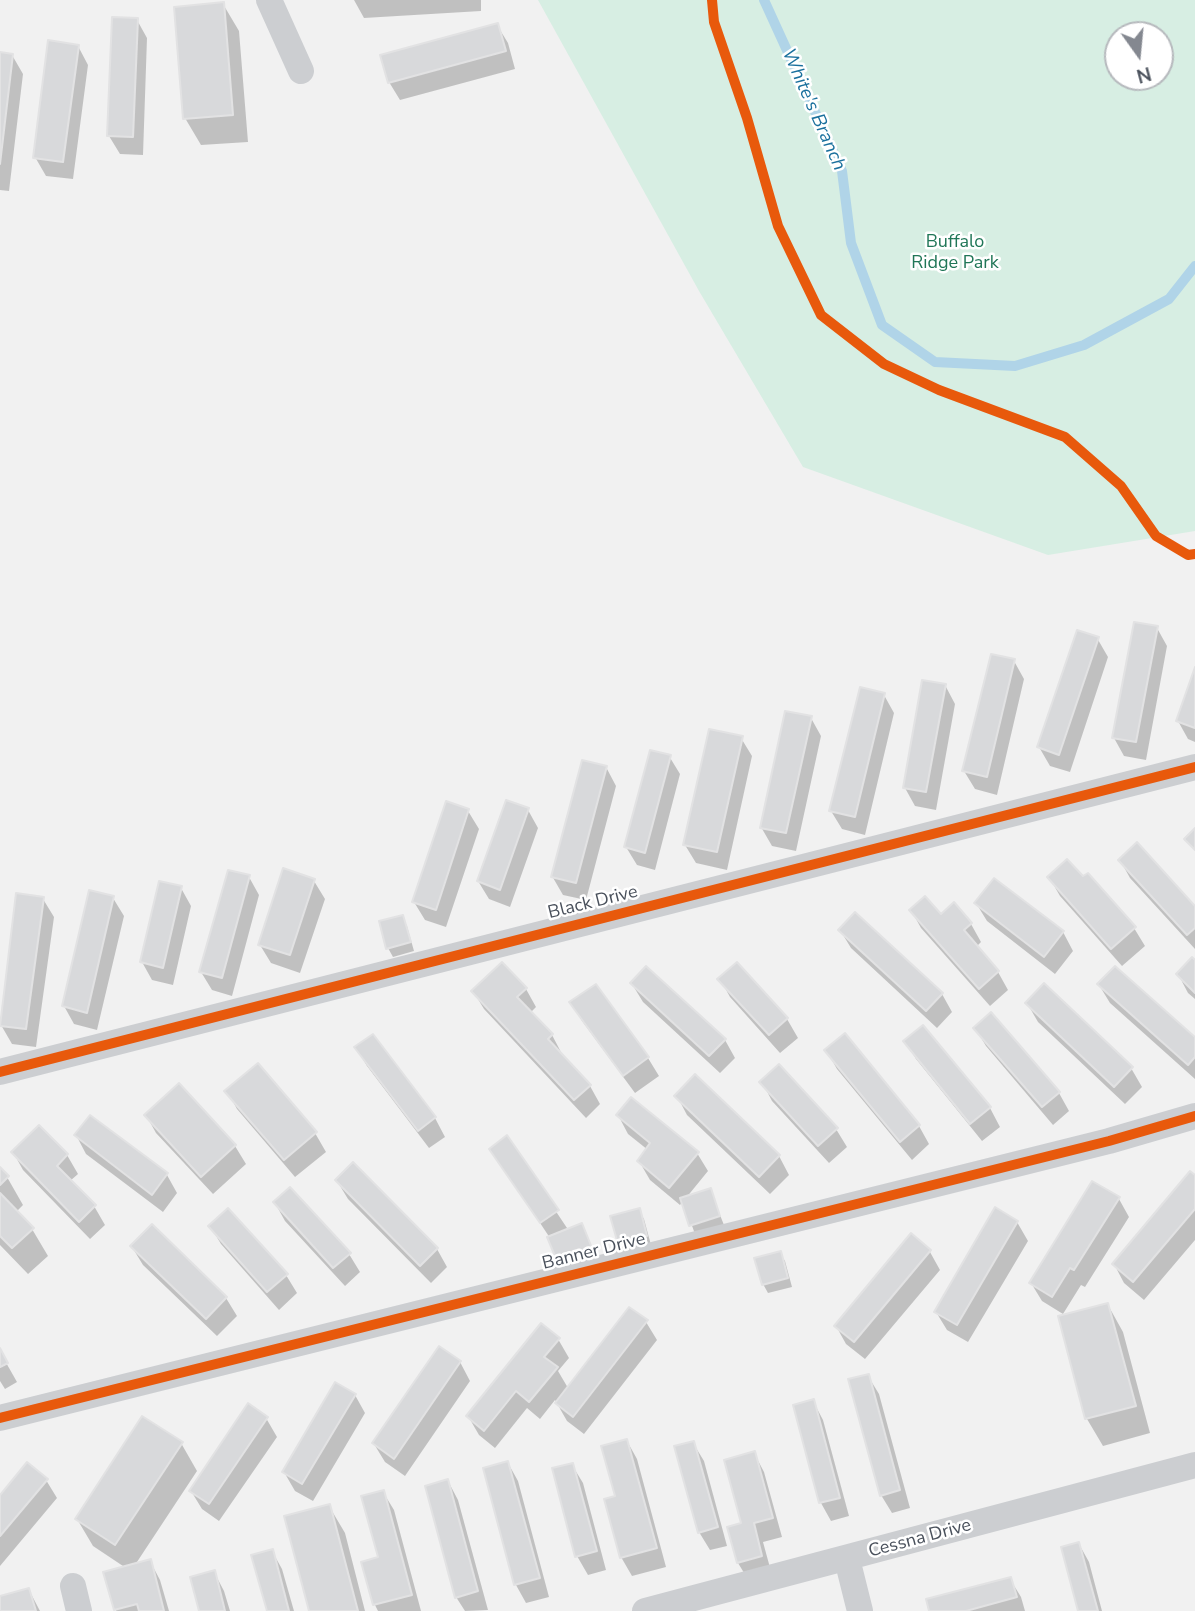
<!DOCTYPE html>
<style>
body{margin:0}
#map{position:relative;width:1195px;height:1611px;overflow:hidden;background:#f1f1f1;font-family:"Nunito Sans",sans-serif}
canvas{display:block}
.north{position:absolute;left:1104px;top:21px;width:70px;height:70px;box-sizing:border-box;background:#fff;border:2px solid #b6b9bd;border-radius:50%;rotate:165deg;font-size:19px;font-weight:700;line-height:28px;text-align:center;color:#49505b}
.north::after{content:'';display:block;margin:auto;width:24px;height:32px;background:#848890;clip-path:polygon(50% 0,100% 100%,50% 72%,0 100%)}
</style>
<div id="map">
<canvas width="1195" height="1611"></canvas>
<div class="north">N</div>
</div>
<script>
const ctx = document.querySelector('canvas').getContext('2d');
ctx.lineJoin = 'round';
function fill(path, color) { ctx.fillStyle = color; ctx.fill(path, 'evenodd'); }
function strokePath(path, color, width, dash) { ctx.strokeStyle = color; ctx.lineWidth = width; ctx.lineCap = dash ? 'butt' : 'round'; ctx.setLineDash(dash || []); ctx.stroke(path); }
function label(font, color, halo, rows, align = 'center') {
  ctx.font = font + ' "Nunito Sans",sans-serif'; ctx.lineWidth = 5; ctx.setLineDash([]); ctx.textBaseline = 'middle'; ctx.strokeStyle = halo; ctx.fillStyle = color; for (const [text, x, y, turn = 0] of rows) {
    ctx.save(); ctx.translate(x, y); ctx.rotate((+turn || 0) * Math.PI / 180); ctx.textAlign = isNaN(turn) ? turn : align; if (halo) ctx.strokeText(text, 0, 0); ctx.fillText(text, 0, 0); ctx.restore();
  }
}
fill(new Path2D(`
 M538,0h657v531l-147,24 -245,-88 -104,-176zM1118,35h42v42h-42z`), '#d7eee3');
fill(new Path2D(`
 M354,0h127v11l-117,7z
 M223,4l16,27 9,111 -47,3 -16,-27z
 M137,20l10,18 -4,117 -23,-1 -11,-18z
 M497,25l11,18 7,26 -115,31 -11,-18z
 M78,46l10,19 -15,114 -27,-3 -11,-19z
 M0,54l12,1 11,19 -14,117 -9,-1z
 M1157,628l10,18 -21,114 -22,-4 -10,-18z
 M1097,638l11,19 -38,115 -20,-6 -11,-19z
 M1014,661l10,18 -27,116 -22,-6 -11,-18z
 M1195,672v70l-7,-3 -10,-18z
 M945,685l10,19 -19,106 -21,-4 -10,-18z
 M884,695l10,18 -29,122 -23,-6 -11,-18z
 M811,718l10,18 -25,115 -24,-5 -11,-19z
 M741,738l11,18 -25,114 -31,-7 -11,-18z
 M669,756l11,18 -25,96 -18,-5 -11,-18z
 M606,767l10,19 -30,114 -23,-5 -11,-19z
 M528,810l10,18 -28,79 -21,-8 -11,-18z
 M468,811l11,18 -33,98 -21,-7 -11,-18z
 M1120,860l75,48v41l-65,-71z
 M249,877l10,18 -27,101 -20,-6 -11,-18z
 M1049,877l34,2 51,49 11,18 -23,20 -62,-70z
 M314,881l11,18 -25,74 -29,-10 -11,-18z
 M181,888l10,18 -18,79 -21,-5 -10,-18z
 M113,898l11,18 -27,114 -23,-6 -10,-18z
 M43,899l11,18 -18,130 -24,-3 -11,-19z
 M976,903l87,29 10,19 -18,23 -68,-53z
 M911,910l60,14 10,18 -5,5 22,25 10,18 -18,16 -69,-78z
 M402,917l5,9 7,25 -21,6 -5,-9z
 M840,930l102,64 10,18 -15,16 -86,-80z
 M1195,962v37l-7,-6 -10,-19z
 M737,964l50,55 11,19 -18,15 -50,-56 -10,-18z
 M632,984l93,56 10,18 -15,15 -77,-71z
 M1099,985l96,55v39l-85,-76z
 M595,986l53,72 11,18 -24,17 -53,-72 -10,-18z
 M526,989l10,18 -6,6 22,22 10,19 -2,1 30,31 10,18 -14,14 -102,-109 -11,-18z
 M1027,1003l104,65 11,19 -17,17 -87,-82z
 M923,1027l67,81 10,19 -18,14 -66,-82 -11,-18z
 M975,1028l84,65 10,18 -16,14 -67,-79z
 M372,1036l63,82 10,19 -16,11 -62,-82 -11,-18z
 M845,1036l74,90 10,18 -17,16 -75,-91 -11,-19z
 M257,1066l58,67 11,19 -31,25 -58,-68 -10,-18z
 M762,1082l74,47 11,18 -18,16 -57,-62z
 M179,1086l56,60 11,18 -33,30 -57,-61 -10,-18z
 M677,1096l102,60 10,19 -19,19 -83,-79z
 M618,1115l79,38 11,18 -22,27 24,-8 14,35 -29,9 -12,-33 -3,4 -30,-25 -11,-19 9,-11 -20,-16z
 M90,1117l77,58 10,18 -14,19 -77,-58 -10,-19z
 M39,1127l28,28 11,19 -8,7 24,25 11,19 -15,14 -67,-69 -10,-18z
 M507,1138l62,93 17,3 9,23 -32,12 -13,-31 -59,-89z
 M0,1169l7,8 16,28 -7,7 16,17 16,27 -20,18 -28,-29z
 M1195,1177v63l-51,60 -20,-17 -10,-19z
 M337,1181l100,68 10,18 -16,16 -83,-84z
 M1119,1199l10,18 -44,70 -4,-2 -18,29 -21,-13 -11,-18z
 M275,1203l74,51 11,18 -15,14 -60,-65z
 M639,1211l5,8 7,26 -27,7 -5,-9z
 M1017,1222l11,19 -60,101 -21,-12 -11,-18z
 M210,1226l76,49 11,18 -18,17 -58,-66z
 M132,1247l94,51 11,18 -20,20 -74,-71z
 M930,1252l10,18 -75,89 -19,-15 -10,-18z
 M780,1253l5,8 7,26 -24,6 -5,-9z
 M1108,1305l15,27 27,101 -47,13 -16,-27 -27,-101z
 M646,1322l11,18 -73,94 -17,-13 -12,-21 -15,19 -13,-11 -32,40 -16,-13 -11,-19 90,-77 11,19 -11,13 10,17z
 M0,1352l17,30 -12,7 -5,-8z
 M460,1362l10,19 -65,95 -20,-14 -11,-18z
 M868,1376l11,18 31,114 -18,5 -11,-18z
 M355,1395l10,18 -52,88 -18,-10 -11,-19z
 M813,1401l10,19 26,96 -18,5 -10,-18 -26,-97z
 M266,1418l11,19 -58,84 -17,-12 -11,-18z
 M627,1441l10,18 29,108 -34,9 -11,-19 -4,-60z
 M181,1443l16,28 -62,94 15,-4 10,19 9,31h-53l10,-43 -33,-22 -16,-27z
 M693,1443l11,18 23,85 -17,4 -11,-18z
 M754,1453l10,19 18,65 -19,5 9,33 -23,6 -11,-18z
 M508,1463l10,18 31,116 -23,6 -10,-18 -31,-116z
 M572,1465l11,18 23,87 -18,5 -11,-19z
 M46,1480l11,18 -57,68v-69z
 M448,1481l10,19 30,110 -23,1 -9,-14z
 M383,1492l11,18 27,101h-43l-3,-6 -11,-42 16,-5z
 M329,1506l16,27 20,78h-54z
 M1079,1544l10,18 13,49h-22z
 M272,1551l10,18 12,42h-26z
 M214,1572l10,19 6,20h-29z
 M1010,1579l11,18 4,14h-94z
 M29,1590l11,21h-40v-13z`), '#0003');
strokePath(new Path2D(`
 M764,0l78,171 9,72 31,82 53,37 80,4 69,-21 85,-46 26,-33`), '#b0d4e8', 10);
const building = new Path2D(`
 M224,2l9,113 -50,4 -9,-112z
 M112,17l26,1 -5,119 -26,-1z
 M498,23l8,28 -118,32 -8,-28z
 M48,40l31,5 -16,117 -30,-4z
 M0,52l13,2 -13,110z
 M1134,622l24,4 -22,116 -24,-4z
 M1077,630l22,7 -40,118 -22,-8z
 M991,654l24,5 -28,118 -25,-6z
 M1195,667v61l-19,-7z
 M922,680l24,4 -20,108 -23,-4z
 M860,687l25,6 -30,124 -26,-6z
 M785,711l27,5 -26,117 -26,-5z
 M709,729l34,7 -26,116 -34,-7z
 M650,750l21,5 -26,98 -21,-6z
 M582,760l25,6 -31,117 -25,-6z
 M506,800l23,8 -29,82 -23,-9z
 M446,801l23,8 -33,101 -24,-8z
 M1195,828v22l-11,-11z
 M1137,842l58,64v22l-8,7 -69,-75z
 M1067,859l16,17 5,-3 48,54 -25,22 -64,-72z
 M283,868l32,11 -25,76 -32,-10z
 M228,870l22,5 -28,103 -23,-6z
 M994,878l70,53 -20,26 -70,-54z
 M159,881l23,5 -19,82 -23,-6z
 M89,890l25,6 -27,117 -25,-7z
 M16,893l28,4 -18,132 -26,-3z
 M925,896l16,18 13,-12 18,21 -8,7 35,41 -20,18 -70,-79z
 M855,912l88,81 -17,18 -88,-81z
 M403,915l8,27 -25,7 -7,-28z
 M1192,957l3,3v33l-19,-19z
 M502,962l25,26 -10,9 36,37 -5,5 43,46 -17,15 -103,-109z
 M737,962l51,56 -19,17 -52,-56z
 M646,966l80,73 -17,17 -79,-73z
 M1115,966l80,71v20l-7,8 -91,-81z
 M1044,983l89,84 -19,20 -89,-84z
 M596,984l53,73 -26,19 -54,-74z
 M991,1012l69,80 -18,15 -69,-79z
 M923,1025l68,82 -21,17 -67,-83z
 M845,1033l75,92 -20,17 -76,-92z
 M373,1034l63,83 -18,14 -64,-84z
 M258,1063l59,69 -33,28 -60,-69z
 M779,1064l59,64 -20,18 -59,-64z
 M695,1074l85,81 -21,22 -85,-81z
 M179,1083l57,62 -35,32 -57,-62z
 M631,1097l68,55 -30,36 -32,-27 13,-18 -34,-28z
 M90,1115l78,58 -16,22 -78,-60z
 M39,1125l29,29 -11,12 39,39 -17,17 -68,-70z
 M507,1135l52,75 -19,13 -51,-74z
 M353,1162l85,86 -18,18 -85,-86z
 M0,1167l9,9 -9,9z
 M1190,1171l5,4v34l-62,73 -21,-18z
 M1092,1181l28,16 -46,73 -4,-2 -18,29 -23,-14z
 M290,1187l61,66 -18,15 -60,-66z
 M711,1188l9,28 -31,10 -9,-28z
 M0,1193l34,35 -22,20 -12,-12z
 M995,1207l23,14 -61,104 -23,-13z
 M228,1208l60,66 -21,18 -59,-66z
 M640,1208l7,28 -29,8 -8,-28z
 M582,1223l10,25 -35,13 -10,-24z
 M152,1224l75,73 -21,22 -76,-73z
 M911,1233l20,17 -77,92 -20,-16z
 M781,1251l7,27 -26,7 -8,-27z
 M1108,1303l28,103 -51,13 -27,-103z
 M629,1307l19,13 -75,97 -18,-14z
 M541,1323l19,15 -16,19 14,10 -29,35 -13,-11 -32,40 -18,-15z
 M439,1346l22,15 -67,98 -22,-16z
 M0,1348l8,15 -8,4z
 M869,1374l31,116 -20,6 -32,-117z
 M335,1382l21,12 -54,90 -20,-12z
 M814,1399l26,99 -21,5 -26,-98z
 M248,1403l20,14 -59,87 -20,-13z
 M142,1416l41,26 -68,103 -40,-26z
 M627,1439l30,109 -37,10 -16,-59 11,-3 -14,-50z
 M694,1441l24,86 -20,6 -24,-87z
 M755,1451l18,67 -19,5 8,33 -25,7 -10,-36 14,-4 -17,-63z
 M508,1461l32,117 -26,7 -31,-117z
 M27,1462l21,17 -48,57v-41z
 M573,1463l24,88 -22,6 -23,-89z
 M448,1479l30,112 -23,7 -30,-112z
 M384,1490l28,105 -39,10 -12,-43 17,-5 -17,-61z
 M330,1504l28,107h-49l-25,-95z
 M1079,1542l19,69h-20l-17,-64z
 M273,1549l16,62h-22l-16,-56z
 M151,1559l13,52h-25l-2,-7 -23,6 -11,-38z
 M215,1570l10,41h-26l-9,-34z
 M1011,1577l6,20 -51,14h-37l-3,-12z
 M29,1588l7,23h-36v-15z`);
fill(building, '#d8d9db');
strokePath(building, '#e2e2e3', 2);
strokePath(new Path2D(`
 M269,0l32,71
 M0,1072l1195,-305
 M0,1418l1109,-277 86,-25
 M847,1559l13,52
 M73,1586l6,25
 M645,1611l550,-146`), '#ccced1', 26);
strokePath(new Path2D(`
 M712,0l2,22 33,96 31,108 43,89 63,49 55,26 126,47 56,49 35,50 32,19 7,-1
 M0,1072l1195,-305
 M0,1418l1109,-277 86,-25`), '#e8590c', 10);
label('18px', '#207657', '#fff', [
 ["Buffalo",955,243],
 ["Ridge Park",955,264]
]);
label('18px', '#49505b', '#fff', [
 ["Black Drive",593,903,-14],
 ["Banner Drive",594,1252,-14],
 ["Cessna Drive",920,1539,-15]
]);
label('italic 19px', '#1a709d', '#fff', [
 ["White's Branch",813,110,66]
]);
</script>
